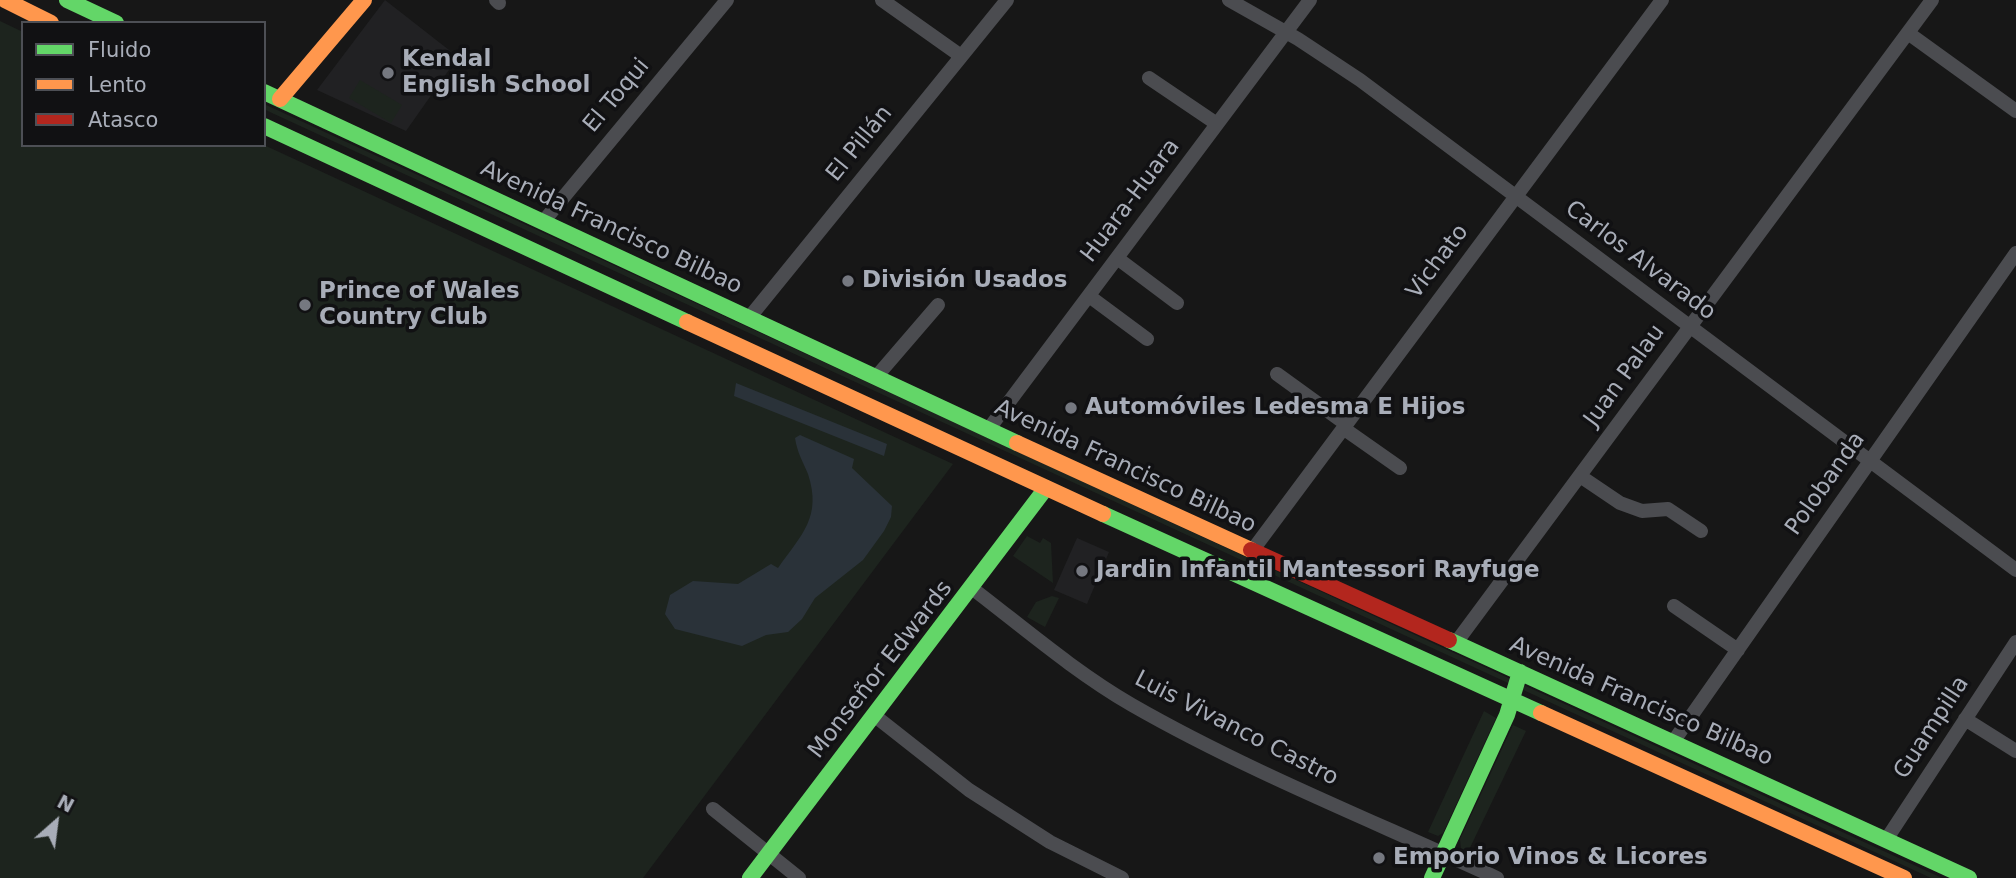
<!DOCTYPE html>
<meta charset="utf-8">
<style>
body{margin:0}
#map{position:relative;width:2016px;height:878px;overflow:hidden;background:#171717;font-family:"DejaVu Sans",sans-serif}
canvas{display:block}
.legend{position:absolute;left:21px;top:21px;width:245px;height:126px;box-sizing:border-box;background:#111113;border:2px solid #4d4f55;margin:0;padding:9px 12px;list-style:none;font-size:21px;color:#a8adb8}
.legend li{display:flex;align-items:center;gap:14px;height:35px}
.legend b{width:35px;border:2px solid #4d4f55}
.north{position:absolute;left:21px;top:787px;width:70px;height:70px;-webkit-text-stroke:5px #111113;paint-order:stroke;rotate:28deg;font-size:19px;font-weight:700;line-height:28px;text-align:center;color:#a8adb8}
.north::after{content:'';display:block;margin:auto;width:24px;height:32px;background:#a8adb8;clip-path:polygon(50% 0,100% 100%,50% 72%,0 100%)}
</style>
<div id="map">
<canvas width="2016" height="878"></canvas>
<ul class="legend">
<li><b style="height:9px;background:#63d668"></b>Fluido</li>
<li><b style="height:9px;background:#ff974d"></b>Lento</li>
<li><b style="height:9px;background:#b3261e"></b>Atasco</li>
</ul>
<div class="north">N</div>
</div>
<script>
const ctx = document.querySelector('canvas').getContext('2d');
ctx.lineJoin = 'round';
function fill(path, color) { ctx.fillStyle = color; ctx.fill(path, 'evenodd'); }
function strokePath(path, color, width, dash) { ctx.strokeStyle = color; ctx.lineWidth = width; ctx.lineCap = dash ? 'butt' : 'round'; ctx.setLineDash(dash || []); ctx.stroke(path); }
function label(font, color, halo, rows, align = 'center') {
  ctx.font = font + ' "DejaVu Sans",sans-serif'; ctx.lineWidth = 7; ctx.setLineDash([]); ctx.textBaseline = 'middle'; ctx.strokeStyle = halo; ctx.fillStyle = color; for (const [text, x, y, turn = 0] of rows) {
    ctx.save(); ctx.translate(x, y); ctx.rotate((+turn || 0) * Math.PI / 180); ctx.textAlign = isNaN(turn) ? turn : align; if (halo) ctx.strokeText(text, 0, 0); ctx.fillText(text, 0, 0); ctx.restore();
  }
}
fill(new Path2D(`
 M385,0l73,57 -52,74 -89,-41z
 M1077,538l32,14 -22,52 -33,-14z`), '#212123');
fill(new Path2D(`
 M0,21l23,11v113h241l689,319 -310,414h-643z
 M360,80l42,25 -11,18 -42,-25z
 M264,104l1678,774h-11l-1659,-765 -8,-4z
 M1027,536l13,7 3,-5 8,5 2,40 -40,-27z
 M1052,596l7,2 -14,29 -18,-10 9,-15z
 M1484,711l12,7 -53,115 -5,3 -10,-4z
 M1513,725l13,6 -59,123 -6,-4 -1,-11z`), '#1d241e');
fill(new Path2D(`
 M736,383l151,61 -3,12 -150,-60z
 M800,435l54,24 -2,9 40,38 -1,11 -7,14 -21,29 -48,38 -13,21 -14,13 -22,3 -24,11 -67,-17 -10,-15 5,-19 23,-14 45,3 33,-20 7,4c24,-34 44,-51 30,-94 -5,-12 -11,-22 -13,-36z`), '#2a3239');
strokePath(new Path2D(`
 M496,0l3,3
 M882,0l79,56
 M1229,0l69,39 62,41 656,490
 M1908,33l108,78
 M1149,78l68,46
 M543,222l184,-222
 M1117,258l60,45
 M1089,296l58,43
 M749,318l258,-318
 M1277,374l69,50
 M876,377l62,-72
 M1343,428l57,40
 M988,430l322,-430
 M1580,476l40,27 22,8 26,-2 33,22
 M1252,551l410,-551
 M973,589c51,39 102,83 159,116 115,66 244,117 365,173
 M1674,606l64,44
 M1455,644l477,-644
 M875,716l94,74 81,52 72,36
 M1965,719l51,32
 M1673,742l343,-489
 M713,809l86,69
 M1886,840l130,-198`), '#4b4c50', 14);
strokePath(new Path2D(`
 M67,0l49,23
 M264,92l753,351
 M264,126l423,196
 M1103,514l438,199
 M1449,640l520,238
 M750,878l296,-390
 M1432,878l75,-163 13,-43`), '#63d668', 16);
strokePath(new Path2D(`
 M5,0l46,23
 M280,99l84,-99
 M687,322l416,192
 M1017,443l234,107
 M1541,713l363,165`), '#ff974d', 16);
strokePath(new Path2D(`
 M1251,550l198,90`), '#b3261e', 16);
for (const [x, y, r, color] of [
 [388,73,7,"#757880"],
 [848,281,7,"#757880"],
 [305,305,7,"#757880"],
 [1071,408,7,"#757880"],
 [1082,571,7,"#757880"],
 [1379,858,7,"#757880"]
]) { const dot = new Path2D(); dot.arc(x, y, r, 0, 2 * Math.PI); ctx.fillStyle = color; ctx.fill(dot); strokePath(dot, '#111113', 2.5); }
label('bold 23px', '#a8adb8', '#111113', [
 ["Kendal",402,60],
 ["English School",402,86],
 ["División Usados",862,281],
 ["Prince of Wales",319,292],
 ["Country Club",319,318],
 ["Automóviles Ledesma E Hijos",1085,408],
 ["Jardin Infantil Mantessori Rayfuge",1096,571],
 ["Emporio Vinos & Licores",1393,858]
], 'left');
label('23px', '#a8adb8', '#111113', [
 ["El Toqui",617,96,-50],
 ["El Pillán",860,144,-51],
 ["Huara-Huara",1131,201,-53],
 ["Avenida Francisco Bilbao",611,228,25],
 ["Carlos Alvarado",1640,261,37],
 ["Vichato",1438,262,-53],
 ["Juan Palau",1625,376,-54],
 ["Avenida Francisco Bilbao",1125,467,25],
 ["Polobanda",1826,484,-55],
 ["Monseñor Edwards",881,670,-52],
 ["Avenida Francisco Bilbao",1641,702,24],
 ["Guampilla",1932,728,-57],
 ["Luis Vivanco Castro",1236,729,27]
]);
</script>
